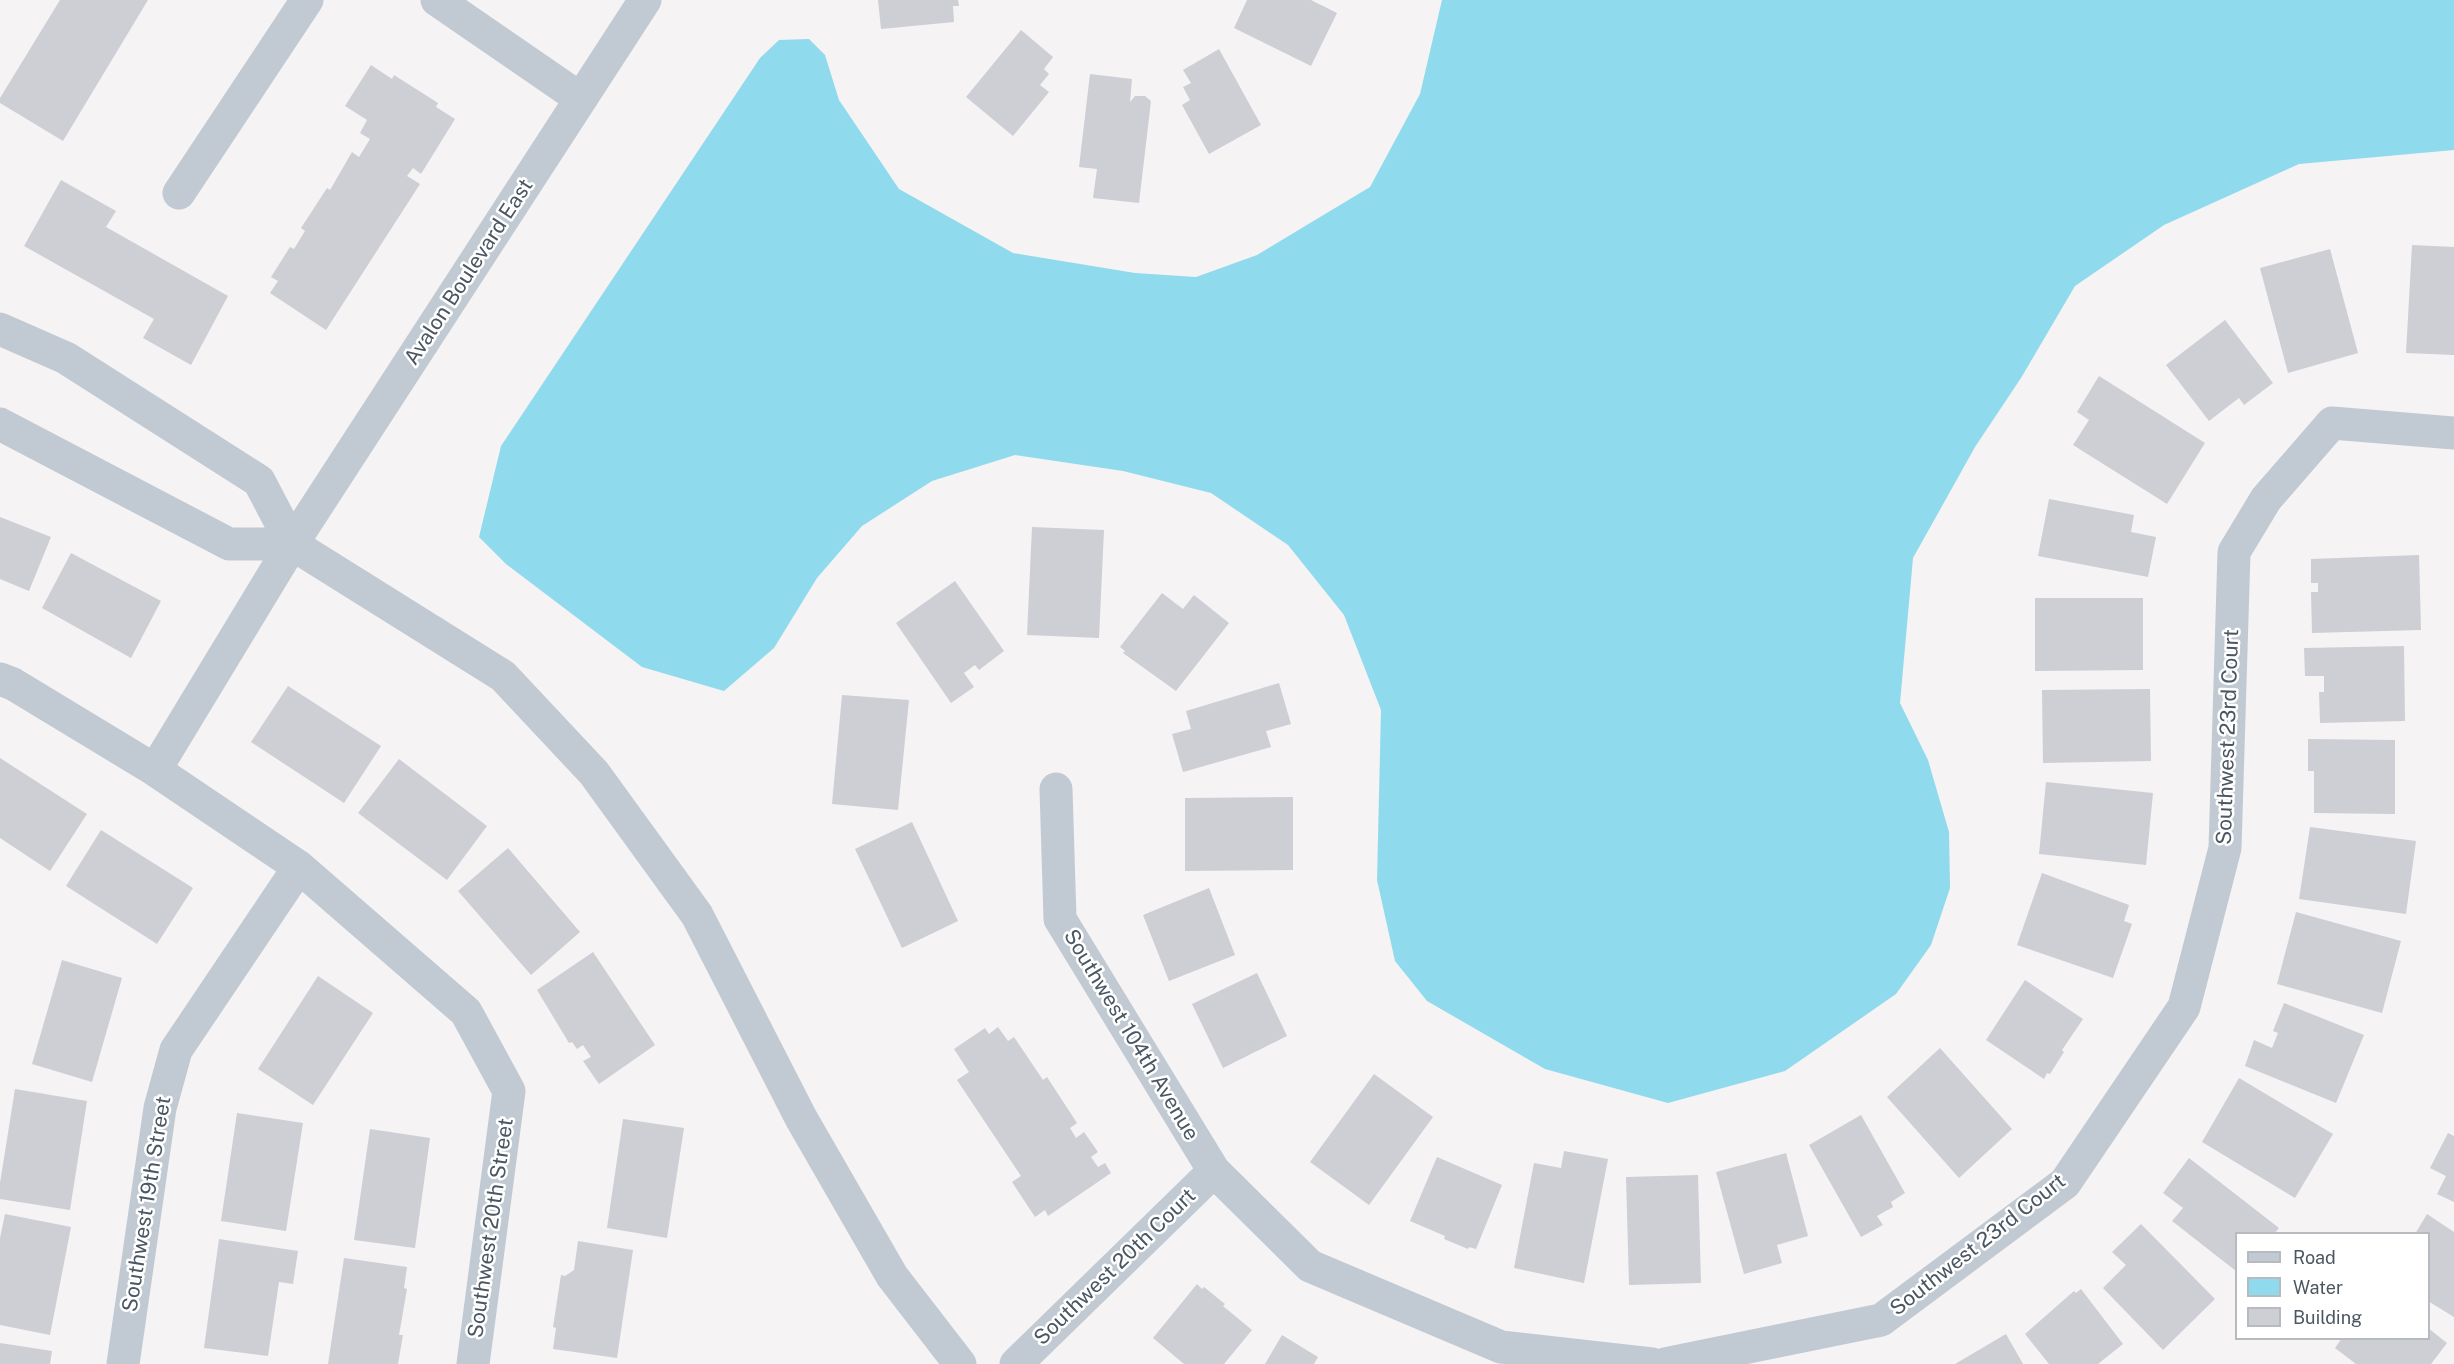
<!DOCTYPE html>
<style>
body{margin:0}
#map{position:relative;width:2454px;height:1364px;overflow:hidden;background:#f5f3f3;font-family:"Public Sans",sans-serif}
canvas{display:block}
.legend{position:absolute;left:2235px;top:1232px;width:195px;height:108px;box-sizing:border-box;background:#fff;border:2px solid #b7bbc0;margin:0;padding:8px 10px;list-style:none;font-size:18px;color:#4a5661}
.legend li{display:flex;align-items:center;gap:12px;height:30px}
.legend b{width:30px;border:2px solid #b7bbc0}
</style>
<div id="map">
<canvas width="2454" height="1364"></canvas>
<ul class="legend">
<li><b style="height:8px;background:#c1cad2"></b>Road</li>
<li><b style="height:16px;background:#90daee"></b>Water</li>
<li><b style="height:16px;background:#cdcfd5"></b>Building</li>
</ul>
</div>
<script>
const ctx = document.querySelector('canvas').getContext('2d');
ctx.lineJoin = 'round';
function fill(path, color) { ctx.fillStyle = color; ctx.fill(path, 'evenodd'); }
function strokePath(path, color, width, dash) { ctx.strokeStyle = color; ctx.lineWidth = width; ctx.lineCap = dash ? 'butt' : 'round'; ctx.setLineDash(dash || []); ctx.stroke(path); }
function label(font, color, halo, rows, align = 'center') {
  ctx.font = font + ' "Public Sans",sans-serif'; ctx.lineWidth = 5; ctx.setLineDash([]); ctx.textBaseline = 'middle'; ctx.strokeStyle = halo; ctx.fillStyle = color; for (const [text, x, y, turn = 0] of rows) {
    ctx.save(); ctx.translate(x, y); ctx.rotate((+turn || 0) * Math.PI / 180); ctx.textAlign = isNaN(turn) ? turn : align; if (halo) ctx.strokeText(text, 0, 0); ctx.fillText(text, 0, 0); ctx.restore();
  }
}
fill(new Path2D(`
 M1442,0h1012v150l-155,14 -135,61 -89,61 -54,92 -46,69 -62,111 -13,145 28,57 21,72 1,56 -19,57 -35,49 -111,77 -117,32 -123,-34 -118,-68 -32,-40 -18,-81 4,-170 -37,-95 -56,-70 -77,-52 -88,-22 -108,-16 -83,26 -70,45 -45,52 -43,70 -50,43 -82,-24 -136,-103 -27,-27 22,-91 259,-388 19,-18 30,-1 16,16 14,45 60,89 114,64 122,20 61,4 61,-22 113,-68 50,-93z`), '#90daee');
fill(new Path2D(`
 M60,0h88l-85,141 -63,-38v-5z
 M878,0h80l1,6h-6l1,16 -73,7z
 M1247,0h64l26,13 -26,53 -77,-38z
 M1021,30l32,27 -9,12 5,5 -9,11 9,7 -36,44 -47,-39z
 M1219,49l42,76 -52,29 -27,-49 8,-5 -7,-13 8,-4 -8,-13z
 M371,65l21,14 2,-4 44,28 -2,4 19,12 -34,55 -8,-6 -6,8 13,8 -94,146 -56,-37 8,-12 -7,-4 19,-30 4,2 11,-18 -4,-3 26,-40 3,2 22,-38 7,5 11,-18 -10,-6 7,-13 -22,-14z
 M1090,74l42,5 -2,23 5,-6h10l6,5 -12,102 -46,-5 4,-29 -18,-2z
 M61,180l55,31 -10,16 122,69 -37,69 -48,-27 11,-19 -130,-73z
 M2412,245l42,2v108l-48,-2z
 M2330,249l28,104 -70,20 -28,-105z
 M2225,320l48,63 -29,22 -5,-7 -30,23 -43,-56z
 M2099,376l106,67 -38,61 -94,-59 16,-25 -12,-8z
 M2049,499l85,16 -3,17 25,5 -8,40 -110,-21z
 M0,517l51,20 -22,54 -29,-12z
 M1032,527l72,3 -5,108 -72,-3z
 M71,553l90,48 -30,57 -89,-50z
 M2419,555l2,75 -109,3 -1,-41h7v-9h-7v-24z
 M955,581l49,70 -25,19 -4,-5 -11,8 10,14 -23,16 -55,-80z
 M1162,593l21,16 11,-14 35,28 -53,68 -53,-38 2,-2 -5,-4z
 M2035,598h108v72l-108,1z
 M2404,646l1,75 -85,2 -1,-31h5v-16h-19l-1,-28z
 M1279,683l12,41 -25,7 5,16 -88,25 -11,-38 19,-5 -5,-18z
 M288,686l93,60 -37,57 -93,-61z
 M2150,689l1,72 -108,2 -1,-73z
 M842,695l67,5 -11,110 -66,-6z
 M2308,739l87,1v74l-81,-1v-42h-6z
 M0,758l87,56 -37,57 -50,-33z
 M399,759l88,67 -40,54 -89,-67z
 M2046,782l107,11 -7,72 -107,-11z
 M1293,797v73l-108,1v-73z
 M912,822l46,99 -56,27 -47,-99z
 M2310,827l106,14 -10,73 -107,-15z
 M101,830l92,58 -36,56 -91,-58z
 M508,848l72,84 -49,43 -73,-84z
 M2042,873l87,32 -5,16 8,3 -19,54 -96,-33z
 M1209,888l26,67 -66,26 -26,-66z
 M2296,912l105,29 -19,72 -105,-29z
 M593,952l62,93 -56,39 -16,-23 8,-4 -8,-12 -6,4 -5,-7 -3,1 -32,-53z
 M62,960l60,18 -30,104 -60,-18z
 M1257,973l30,63 -64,32 -31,-64z
 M318,976l55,37 -60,92 -55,-36z
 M2025,980l58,39 -21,31 2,2 -14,22 -3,-1 -3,6 -58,-39z
 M2284,1003l80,32 -28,68 -91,-37 9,-26 18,8 6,-15 -5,-2z
 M998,1027l10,14 6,-4 29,43 4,-3 30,46 -7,5 6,10 8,-6 14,20 -7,5 7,10 7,-4 6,10 -63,43 -3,-6 -10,7 -23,-35 9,-6 -64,-96 12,-8 -15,-23 31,-21 4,6z
 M1940,1048l72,81 -53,49 -72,-81z
 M1374,1074l59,43 -64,88 -59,-43z
 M2239,1078l94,56 -38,64 -93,-56z
 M15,1089l72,12 -17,109 -70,-11v-16z
 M237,1113l66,10 -17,108 -65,-10z
 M1861,1115l44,78 -14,9 2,5 -16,9 6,9 -22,12 -52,-92z
 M623,1119l61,9 -17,110 -60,-10z
 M370,1129l60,9 -15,110 -61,-8z
 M2448,1133l6,3v66l-17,-8 9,-18 -16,-8z
 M1564,1151l44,8 -24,124 -70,-15 20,-105 27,5z
 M1786,1153l22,83 -31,9 5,18 -38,11 -28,-102z
 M1437,1157l65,28 -26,64 -7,-2 -1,2 -24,-10 1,-3 -35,-15z
 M2189,1158l90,70 -5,6h-38v37l-64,-50 11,-13 -20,-15z
 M1698,1175l3,108 -72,2 -3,-108z
 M5,1214l66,13 -21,108 -50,-10v-87z
 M2427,1214l27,18v85l-26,-16v-67h-13z
 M2141,1224l74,75 -52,51 -60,-62 23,-23 -14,-13z
 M219,1239l79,12 -5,33 -14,-2 -11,74 -64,-8z
 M578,1241l55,9 -16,108 -64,-9 3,-21 -3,-1 8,-52 4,1 9,-6z
 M344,1258l63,9 -3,21 3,1 -8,46h4l-5,29h-70z
 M1197,1284l5,5 2,-2 21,17 -2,2 29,24 -28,34h-40l-31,-26z
 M2081,1289l42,55 -25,20h-49l-24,-30 49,-43 2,2z
 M2428,1328l19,15 -16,21h-75l-21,-16 7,-10h86z
 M2006,1334l17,30h-68z
 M1282,1335l36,22 -4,7h-49z
 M0,1343l52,8 -2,13h-50z`), '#cdcfd5');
strokePath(new Path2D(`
 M437,0l144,99
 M179,193l128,-193
 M0,329l66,29 193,123 33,63 211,132 91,97 103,142 104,203 91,158 68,88
 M0,424l229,120h63
 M0,679l13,5 142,86
 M1056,789l4,130 154,252 96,95 191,81 151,17
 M123,1364l37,-256 16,-58 123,-183
 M473,1364l36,-273 -43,-79 -167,-145 -144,-97 137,-226 353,-544
 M1016,1364l198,-193
 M1665,1364l216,-44 184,-137 119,-176 41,-159 9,-296 32,-53 66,-76 122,10`), '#c1cad2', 33);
label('21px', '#4a5661', '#fff', [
 ["Avalon Boulevard East",469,272,-57],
 ["Southwest 23rd Court",2228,737,-88],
 ["Southwest 104th Avenue",1131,1035,59],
 ["Southwest 19th Street",147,1204,-81],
 ["Southwest 20th Street",491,1228,-82],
 ["Southwest 23rd Court",1978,1245,-38],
 ["Southwest 20th Court",1115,1267,-44]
]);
</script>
